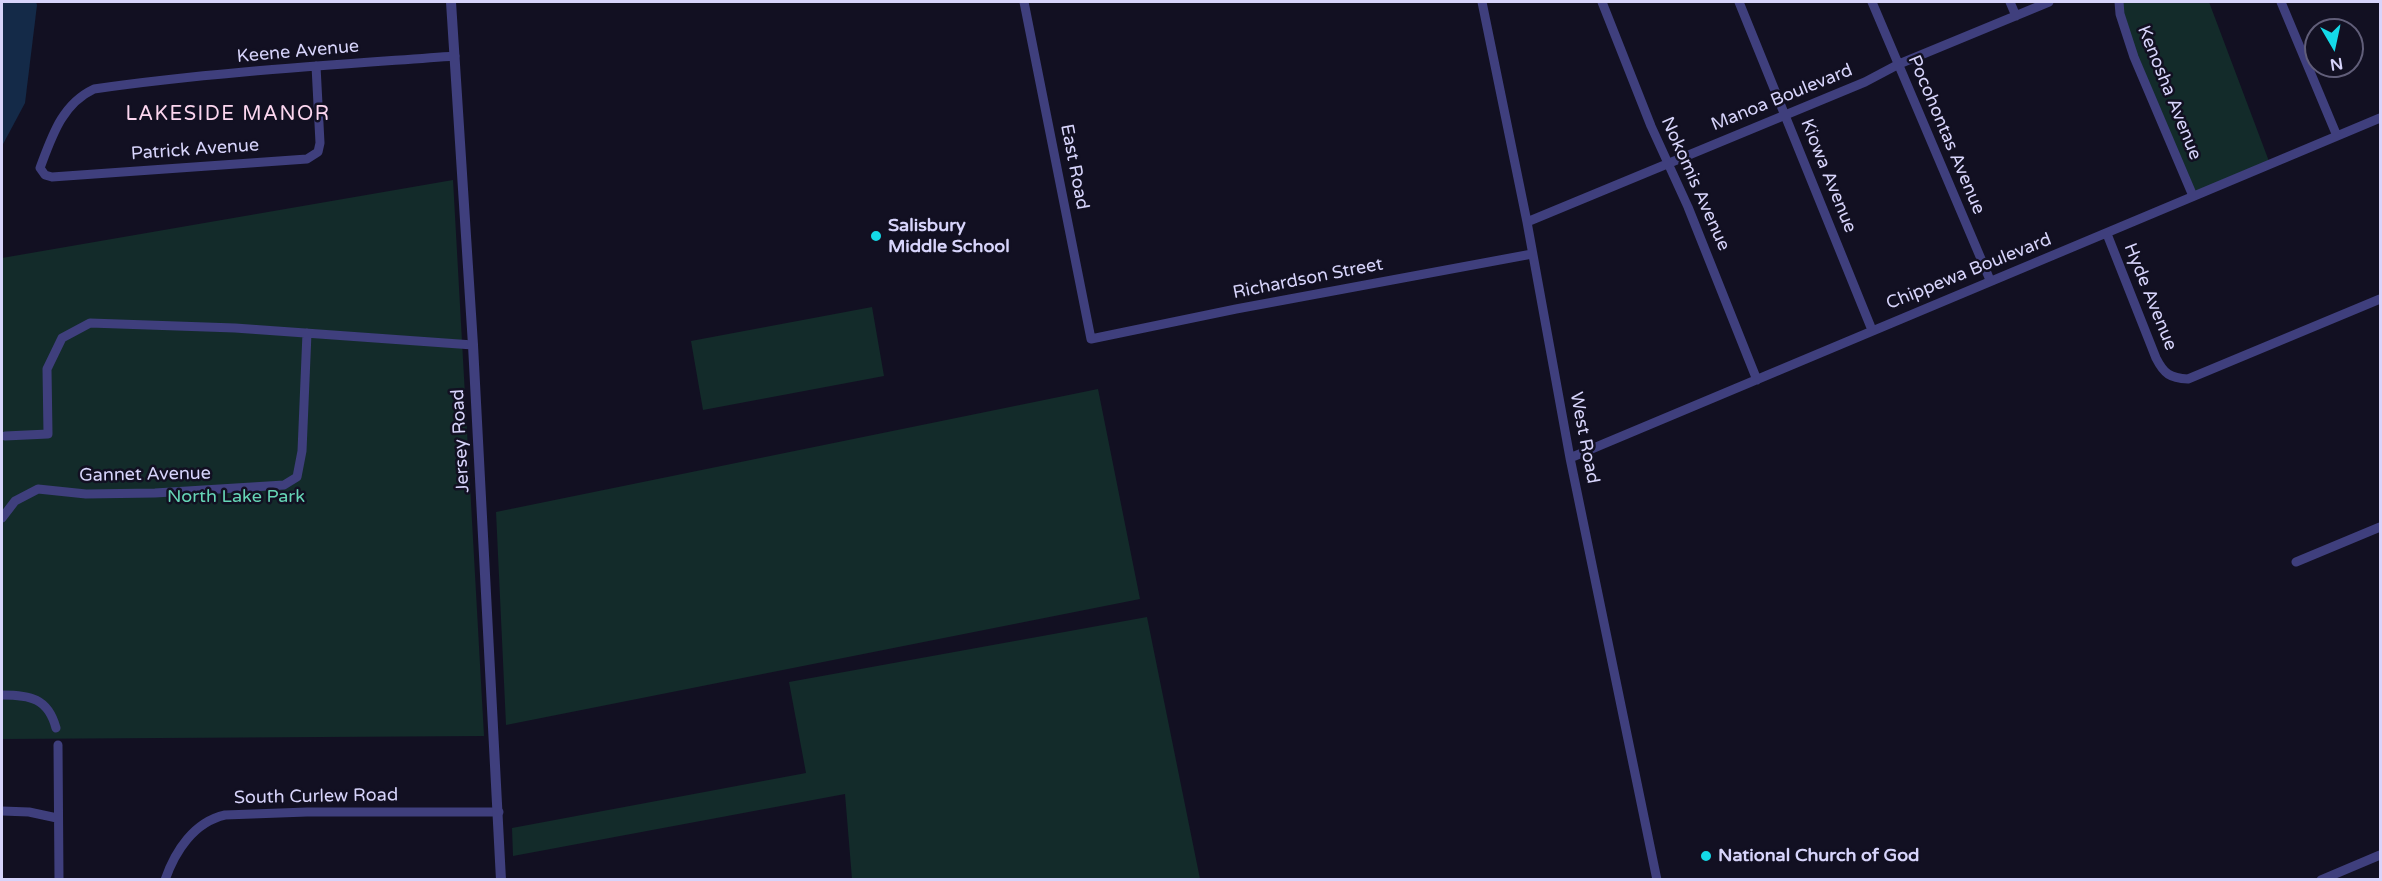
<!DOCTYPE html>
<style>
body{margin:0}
#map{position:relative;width:2382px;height:881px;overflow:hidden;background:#121022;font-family:"Varela Round",sans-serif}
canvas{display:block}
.frame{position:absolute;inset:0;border:3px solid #d7d4fb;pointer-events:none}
.north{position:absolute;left:2304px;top:18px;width:60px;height:60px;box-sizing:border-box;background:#121022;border:2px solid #615e79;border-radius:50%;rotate:171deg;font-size:16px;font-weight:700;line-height:24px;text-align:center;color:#d7d4fb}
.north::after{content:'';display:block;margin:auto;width:21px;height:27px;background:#14dae8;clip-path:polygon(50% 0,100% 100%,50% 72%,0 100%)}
</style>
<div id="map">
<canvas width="2382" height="881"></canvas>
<div class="frame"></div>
<div class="north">N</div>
</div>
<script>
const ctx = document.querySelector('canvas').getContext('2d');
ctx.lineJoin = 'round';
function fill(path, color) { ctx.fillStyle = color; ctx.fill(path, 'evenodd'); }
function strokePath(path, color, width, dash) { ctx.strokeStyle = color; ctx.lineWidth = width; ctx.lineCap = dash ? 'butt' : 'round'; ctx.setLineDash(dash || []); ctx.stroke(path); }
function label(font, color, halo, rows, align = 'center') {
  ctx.font = font + ' "Varela Round",sans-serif'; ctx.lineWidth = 5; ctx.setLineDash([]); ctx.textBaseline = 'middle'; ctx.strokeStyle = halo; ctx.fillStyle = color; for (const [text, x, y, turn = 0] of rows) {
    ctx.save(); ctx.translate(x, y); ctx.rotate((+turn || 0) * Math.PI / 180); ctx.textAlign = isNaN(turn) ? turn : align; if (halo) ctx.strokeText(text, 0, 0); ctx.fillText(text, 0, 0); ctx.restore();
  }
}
fill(new Path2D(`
 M2119,2h90l61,162 -77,32 -59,-139z
 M453,180l31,556 -482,3v-481z
 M872,307l12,69 -181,34 -12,-69z
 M1098,389l42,210 -634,126 -10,-213z
 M1147,617l53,262h-348l-7,-85 -332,62 -1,-28 294,-55 -17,-91z`), '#132b2a');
fill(new Path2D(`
 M2,2h34l1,3 -12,98 -23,43z`), '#142a48');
strokePath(new Path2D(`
 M1024,2l67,337 145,-30 296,-55
 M1482,2l45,220 43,236 87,422
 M1602,2l49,124 37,81 69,173
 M1739,2l133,328
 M1872,2l118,278
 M2010,2l6,14
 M2119,2l1,12 14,43 59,139
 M2281,2l56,134
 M316,66l4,77 -2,9 -11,7 -255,18 -7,-2 -5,-7c12,-32 22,-64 54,-79 119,-17 240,-24 361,-33
 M1527,222l338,-140 34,-18 150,-62
 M2107,234l49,124c8,16 14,20 32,21l192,-80
 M5,436l43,-2 -1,-65 15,-31 28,-15 145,5 238,17
 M1570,458l810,-340
 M2,518l13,-17 23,-12 48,5 69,-1 129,-8 13,-8 5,-26 5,-118
 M2296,562l84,-35
 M2,695c28,0 46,3 54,33
 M58,745l1,135
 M2,811l27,1 28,6
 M165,880c10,-29 29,-58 60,-65l82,-3h192
 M2321,880l59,-25`), '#3f3f7d', 9);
strokePath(new Path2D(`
 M451,2l22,343 28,535`), '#3f3f7d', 10);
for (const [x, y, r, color] of [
 [876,236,6,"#14dae8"],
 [1706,856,6,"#14dae8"]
]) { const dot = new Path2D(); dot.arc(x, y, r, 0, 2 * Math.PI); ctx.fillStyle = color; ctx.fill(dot); strokePath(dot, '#121022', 2); }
label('18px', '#d7d4fb', '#121022', [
 ["Keene Avenue",298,52,-5],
 ["Kenosha Avenue",2169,93,68],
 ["Manoa Boulevard",1782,98,-22],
 ["Pocohontas Avenue",1946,135,67],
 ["Patrick Avenue",195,150,-4],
 ["East Road",1074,167,79],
 ["Kiowa Avenue",1828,176,68],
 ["Nokomis Avenue",1695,184,66],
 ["Chippewa Boulevard",1969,272,-22],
 ["Richardson Street",1308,279,-11],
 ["Hyde Avenue",2150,297,68],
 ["West Road",1584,438,79],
 ["Jersey Road",461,441,-93],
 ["Gannet Avenue",145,475,-1],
 ["South Curlew Road",316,797,-1]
]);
label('bold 18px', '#d7d4fb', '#121022', [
 ["Salisbury",888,226],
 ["Middle School",888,247],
 ["National Church of God",1718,856]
], 'left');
label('18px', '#66d5b6', '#121022', [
 ["North Lake Park",236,497]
]);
ctx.letterSpacing = '1.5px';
label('20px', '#fcd6ef', '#121022', [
 ["LAKESIDE MANOR",228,115]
]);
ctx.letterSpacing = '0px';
</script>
